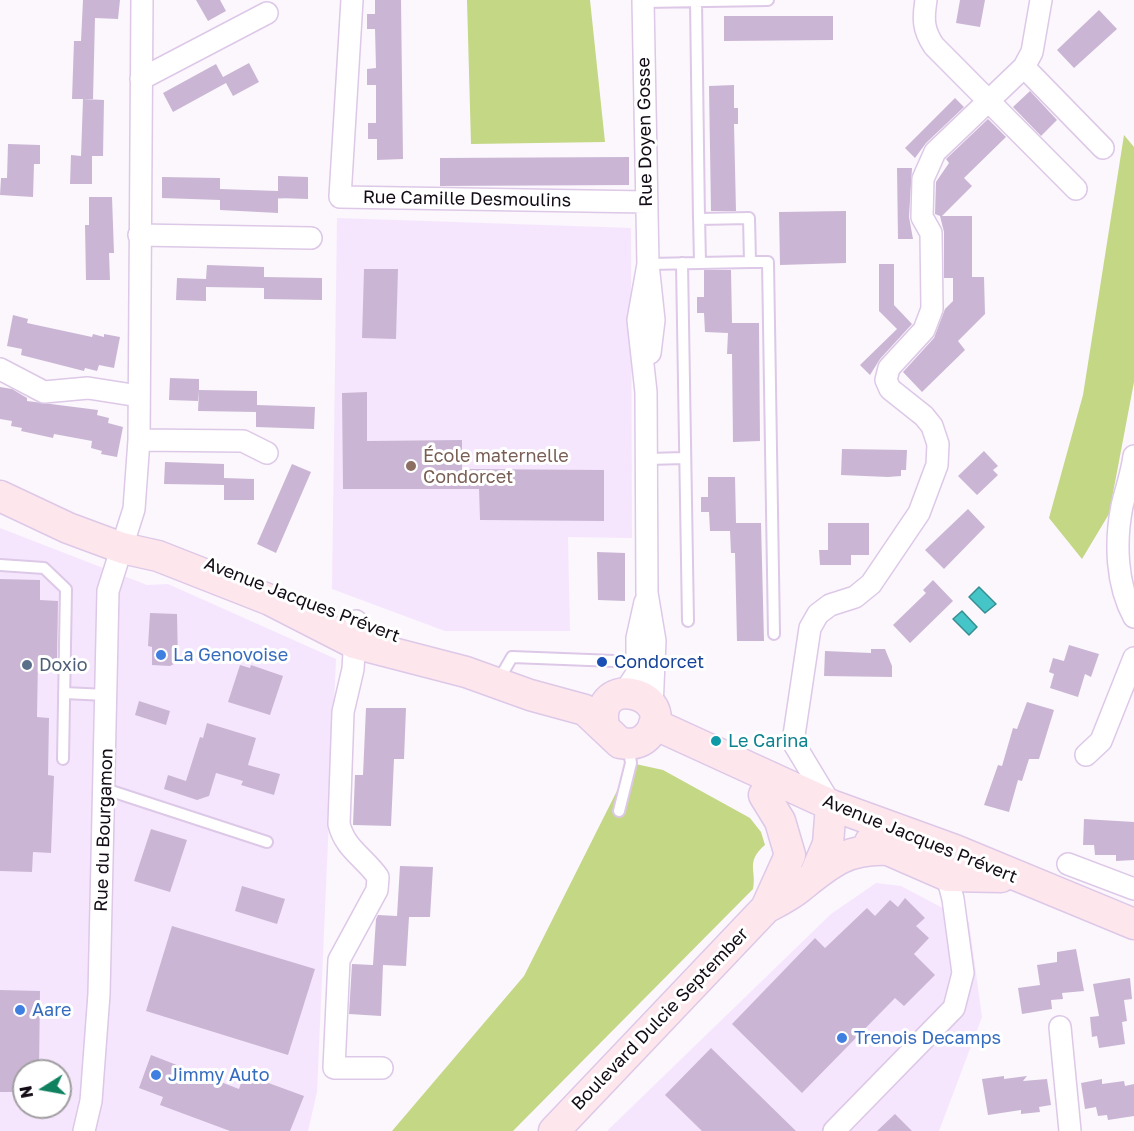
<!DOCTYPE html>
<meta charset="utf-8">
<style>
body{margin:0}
#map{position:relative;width:1134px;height:1131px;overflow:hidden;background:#fbf7fd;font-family:"Golos Text",sans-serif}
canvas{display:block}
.north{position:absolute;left:12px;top:1059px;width:60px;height:60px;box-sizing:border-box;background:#fff;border:2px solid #a19ea2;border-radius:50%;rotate:259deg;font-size:16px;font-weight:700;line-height:24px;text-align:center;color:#130c16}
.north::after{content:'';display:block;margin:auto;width:21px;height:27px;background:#0f815f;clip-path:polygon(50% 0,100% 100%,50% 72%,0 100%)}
</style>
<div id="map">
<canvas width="1134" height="1131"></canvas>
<div class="north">N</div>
</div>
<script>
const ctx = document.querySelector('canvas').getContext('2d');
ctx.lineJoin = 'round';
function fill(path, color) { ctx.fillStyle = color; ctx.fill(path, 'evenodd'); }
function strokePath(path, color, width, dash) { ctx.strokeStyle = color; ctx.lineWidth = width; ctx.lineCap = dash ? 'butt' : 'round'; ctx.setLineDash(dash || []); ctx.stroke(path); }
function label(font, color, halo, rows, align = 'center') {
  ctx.font = font + ' "Golos Text",sans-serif'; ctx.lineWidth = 6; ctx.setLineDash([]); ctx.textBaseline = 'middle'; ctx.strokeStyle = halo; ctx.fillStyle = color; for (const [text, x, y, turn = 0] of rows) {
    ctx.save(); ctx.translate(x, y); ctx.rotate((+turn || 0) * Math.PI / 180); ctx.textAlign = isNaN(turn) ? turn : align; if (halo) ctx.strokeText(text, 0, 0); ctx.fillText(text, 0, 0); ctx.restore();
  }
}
fill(new Path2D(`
 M337,218l294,10 1,310 -64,-1 2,94h-125l-113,-42z
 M0,528l147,57 21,-1 168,75 -19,433 -9,39h-308zM24,1071h36v36h-36z
 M876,883l25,3 68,36 13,95 -43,114h-332l224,-217z`), '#f5e6fd');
fill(new Path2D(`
 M467,0h123l15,142 -134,2z
 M1124,135l10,12v235l-25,132 -27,45 -33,-41 34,-123z
 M631,763l32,7 87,48 11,14 4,13c-20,17 -8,25 -12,44l-240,242h-121l132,-155z`), '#c4d784');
const water = new Path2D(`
 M979,587l17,17 -11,9 -16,-16z
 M962,611l15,16 -8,8 -16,-16z`);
fill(water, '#45c5c7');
strokePath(water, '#368e92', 1.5);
fill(new Path2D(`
 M83,0h37l-2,19 -23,-1 -2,81h-21l2,-58h7z
 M196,0h24l6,11 -18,10z
 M375,0h26l2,159 -26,1v-21h-9v-16h8v-38h-9v-16l9,-1 -1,-39h-8v-15h8z
 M960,0h25l-5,27 -24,-4z
 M1099,10l18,19 -43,39 -17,-18z
 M724,16h109v24l-109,1z
 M249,63l10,19 -26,14 -7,-13 -53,29 -10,-19 53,-29 7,13z
 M734,85v23h4v16h-4l2,87h-25l-2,-125z
 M1030,91l27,29 -16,16 -28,-29z
 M955,98l9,9 -38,36 -11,15 -10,-10z
 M83,99l21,1 -1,56h-11v28h-22l1,-29 10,1z
 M988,119l18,18 -42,41 8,8 -30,30h30v61h12l1,37 -27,27 7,9 -43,42 -19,-20 31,-34 11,-29 8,-8v-23h-9v-46l-4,-16 -5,-2 1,-32 13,-19 -3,-4z
 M8,144l32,1v19h-6l-1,33 -33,-2 1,-17h6z
 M629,157v28l-189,1v-28z
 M897,168h15l-3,49 4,22h-15z
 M278,176l30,1v22l-30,-1z
 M162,177l58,1v11l58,2v22l-58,-3v-13v3l-58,-2z
 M89,197h23l2,56h-5l1,27h-24l-1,-55h4z
 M846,211v52l-66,2 -1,-53z
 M879,264h15v41l18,19 -32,35 -10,16 -10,-10 37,-36 -18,-18z
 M207,265l57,2v10l58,1v22l-58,-1v-11l-58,-1v14l-30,-1 1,-22 29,1z
 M364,269h34l-2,70 -34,-1z
 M704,270h27l1,53h27l1,118 -27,1 -1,-88h-5l1,-21 -23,-1 -1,-19h-7v-16h7z
 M13,315l15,4 -1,4 65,14 1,-3 11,3v-3l16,3 -6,31 -15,-3 -2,6 -12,-3 -1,3 -63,-16 1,-6 -15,-3z
 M170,378l29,1v22l-30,-1z
 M0,387l12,2 15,9v3l71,9 -1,5 12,3 -1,5 15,4 -6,30 -16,-3 1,-3 -11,-3 1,-7 -38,-7 -1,4 -32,-7 1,-3 -11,-2 1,-5 -12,-2z
 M199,390l58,1v14l58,2 -1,22 -58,-2v-15l-58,-1z
 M367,392v49l95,-1v29l142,1v51l-124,-1 -1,-31h-136l-1,-96z
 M842,449l65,1 -1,20h-5v6l-13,1 -47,-2z
 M984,451l14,15 -5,4 5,5 -21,20 -19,-19z
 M165,462l59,2v14l30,1v21h-30v-15l-60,-1z
 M292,464l19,8 -35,81 -19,-9z
 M708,477h27l1,46h25l3,118h-27l-2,-88h-4l-1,-22h-20l-1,-19h-8v-15h7z
 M968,509l17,18 -41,42 -19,-19z
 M828,523h41v32h-18v10h-31l-1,-15h9z
 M597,552l28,1v48l-27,-1z
 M0,579l40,1v20l18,1 -1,58h-19l-1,58 12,1 -1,57 6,1 -3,77 -18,-1 -1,20 -32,-1z
 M933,580l20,21 -43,42 -17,-18 33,-32 -3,-3z
 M150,613l27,1 1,48 -8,4 -18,-1v-18l-4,-1z
 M1069,645l30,9 -8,23 -6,-3 -7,23 -28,-9 4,-14 -5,-2 4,-14 11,3z
 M871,649h14l7,17v11l-68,-1 1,-25 46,2z
 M240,665l10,3 1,-3 32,11 -13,39 -42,-13z
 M139,701l31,10 -4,14 -31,-10z
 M1027,702l27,8 -15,49h-10l-7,22 -4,-1 -9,32 -25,-7 14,-40 4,1 11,-38 4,1z
 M366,708h40l-2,51h-10l-3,67 -38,-1 2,-50h8z
 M207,723l49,15 -8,27 32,9 -6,21 -33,-10 2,-4 -27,-8 -7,23 -12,4 -33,-11 4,-14 18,6 14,-44 3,1z
 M1084,819l50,3v38l-18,1v-6h-21l-1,-10h-11z
 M151,829l36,11 -17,52 -36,-11z
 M400,866l33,1 -3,50h-21l-3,49 -23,-1 -2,51 -32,-2 3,-50 21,1 3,-46 2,-4 19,1z
 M242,886l43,13 -8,25 -42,-13z
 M905,898l20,20 -9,8 13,12 -15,16 21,21 -31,31 -9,-8 -93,95 -70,-69 83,-86 10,10 42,-40 8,8 15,-16 8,7z
 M172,926l143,43 -27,86 -142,-44z
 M1076,949l8,42 -22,2 1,6 -12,1 1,9 -30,5 -4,-26 22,-3 -3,-20 20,-3v-10z
 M1130,978l2,21 -8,1 3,21 -5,1 3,22 -26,4 -2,-12 -5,1 -2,-20 9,-1 -6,-32z
 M0,990l40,1 -1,80h-15v21h-24z
 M711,1048l85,83h-94l-37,-36z
 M151,1055l88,34 5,-15 60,22 -14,35h-60l-70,-26 3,-8 -24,-9z
 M1004,1076v3l23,-3 -4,5 24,-2 4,26 -12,2 1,5 -19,2v-4l-33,5 -6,-36z
 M1102,1079v5l22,-3 1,5 9,-2v32l-26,4 -1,-5 -9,1 -2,-9 -11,2 -4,-26z
 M895,1114l17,17h-35z`), '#cab6d4');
const lane = new Path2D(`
 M643,2l125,-2
 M699,215l1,48
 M750,262h18l6,372
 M682,263l6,358
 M648,264l102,-2 -1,-44 -50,1 -3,-218
 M647,459l38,-1
 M0,565l44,3 22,21 -3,170
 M498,681l14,-24 128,5
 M64,693l43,2
 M105,789l162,53
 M619,811l12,-48 -3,-18`);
const street = new Path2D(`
 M352,0l-12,197 307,5
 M643,0l5,264 6,56 -4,33
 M926,0c-3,19 -3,30 8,46l142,143
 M1024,67l79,81
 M141,79l126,-66
 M139,235l172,3
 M648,264l-10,56 8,72 1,201 8,48 -3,66
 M0,369l44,23 44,-4 51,8
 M139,440l104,1 24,12
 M1134,456c-2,17 -8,33 -12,50 -7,36 -6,78 12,111
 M356,621l-3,48 -10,43 -4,112c6,25 25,33 39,53l-1,13 -38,70 -5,108h48
 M624,693l13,-20v-35l8,-36
 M1086,755l15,-14 33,-83
 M831,805l-38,-63 17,-114 8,-14 12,-9 25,-8 16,-13 48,-71 18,-48 1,-21 -6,-18 -8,-10 -34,-27 -4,-9 3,-12 35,-38 8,-21 -1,-76 -9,-16 1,-38 12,-27 89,-85 8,-15 9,-52
 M1068,864l66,25
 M1060,1027l10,104
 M84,1131l7,-30 8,-107 9,-403 26,-82 5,-69 3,-440
 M834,1131l120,-123 9,-35 -10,-74 -9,-35`);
const secondary = new Path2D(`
 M0,496l68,32 54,20 36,8 112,44 84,43 112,29 64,23 55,15 35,33c12,2 22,1 30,-10 28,-39 -57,-62 -46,-7
 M654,724l177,81 124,45 179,74
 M764,795l16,26 10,34 -24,53
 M870,842l78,34 53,1
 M816,872l12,-28 3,-39
 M554,1131l212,-223c11,-6 23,-12 33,-20 30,-24 47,-40 89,-38`);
strokePath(lane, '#ddc8e7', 14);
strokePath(street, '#ddc8e7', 24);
strokePath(secondary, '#ddc8e7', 33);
strokePath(lane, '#fff', 10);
strokePath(street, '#fff', 21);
strokePath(secondary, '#fee6ed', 30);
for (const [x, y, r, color] of [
 [411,466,6,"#8d6e63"],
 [161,655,6,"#3f7fe0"],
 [602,662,6,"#1a4fb4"],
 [27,665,6,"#5c6f8a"],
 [716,741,6,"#0f9aa8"],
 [20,1010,6,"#3f7fe0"],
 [842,1038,6,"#3f7fe0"],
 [156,1075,6,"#3f7fe0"]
]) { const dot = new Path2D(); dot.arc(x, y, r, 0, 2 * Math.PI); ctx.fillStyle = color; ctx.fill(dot); strokePath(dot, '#fff', 2); }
label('18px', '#130c16', '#fff', [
 ["Rue Doyen Gosse",645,132,-91],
 ["Rue Camille Desmoulins",467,199,1],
 ["Avenue Jacques Prévert",302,600,21],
 ["Rue du Bourgamon",104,830,-88],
 ["Avenue Jacques Prévert",920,839,22],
 ["Boulevard Dulcie September",660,1019,-46]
]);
label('18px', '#785e54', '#fff', [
 ["École maternelle",423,456],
 ["Condorcet",423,477]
], 'left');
label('18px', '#366cbe', '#fff', [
 ["La Genovoise",173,655],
 ["Aare",32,1010],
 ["Trenois Decamps",854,1038],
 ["Jimmy Auto",168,1075]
], 'left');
label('18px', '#164399', '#fff', [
 ["Condorcet",614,662]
], 'left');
label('18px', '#4e5e75', '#fff', [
 ["Doxio",39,665]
], 'left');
label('18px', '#0d838f', '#fff', [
 ["Le Carina",728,741]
], 'left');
</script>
